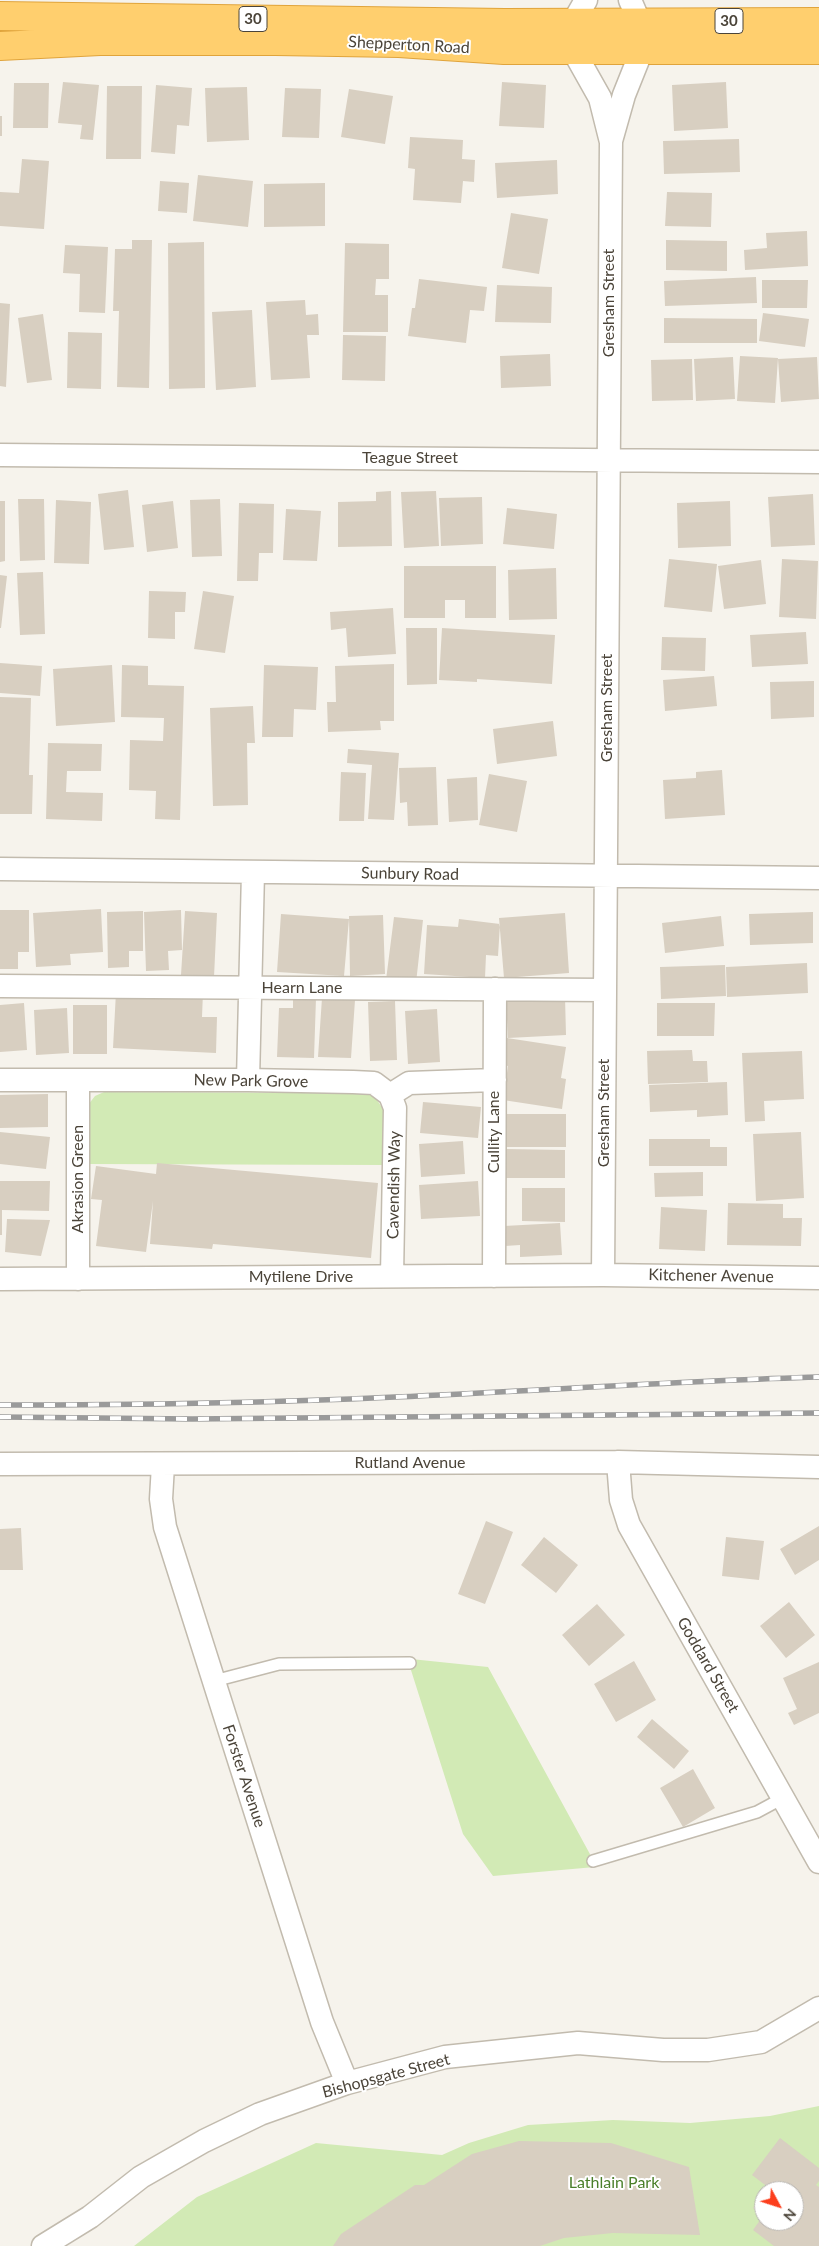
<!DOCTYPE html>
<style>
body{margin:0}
#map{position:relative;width:819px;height:2246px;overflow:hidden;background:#f6f3ec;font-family:Lato,sans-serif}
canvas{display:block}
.north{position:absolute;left:754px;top:2181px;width:50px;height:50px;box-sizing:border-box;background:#fff;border:1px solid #b7b4b0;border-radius:50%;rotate:130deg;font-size:14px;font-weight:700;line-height:20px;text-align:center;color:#4b4439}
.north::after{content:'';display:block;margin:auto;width:18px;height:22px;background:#fc3f1d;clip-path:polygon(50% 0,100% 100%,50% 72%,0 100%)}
</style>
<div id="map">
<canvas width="819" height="2246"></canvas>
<div class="north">N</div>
</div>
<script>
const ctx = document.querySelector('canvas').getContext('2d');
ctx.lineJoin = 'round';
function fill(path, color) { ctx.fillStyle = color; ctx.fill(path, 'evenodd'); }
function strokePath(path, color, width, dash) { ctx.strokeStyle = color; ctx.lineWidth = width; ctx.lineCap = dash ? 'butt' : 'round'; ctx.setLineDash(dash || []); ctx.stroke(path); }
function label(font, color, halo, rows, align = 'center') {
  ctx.font = font + ' Lato,sans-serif'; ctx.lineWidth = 4; ctx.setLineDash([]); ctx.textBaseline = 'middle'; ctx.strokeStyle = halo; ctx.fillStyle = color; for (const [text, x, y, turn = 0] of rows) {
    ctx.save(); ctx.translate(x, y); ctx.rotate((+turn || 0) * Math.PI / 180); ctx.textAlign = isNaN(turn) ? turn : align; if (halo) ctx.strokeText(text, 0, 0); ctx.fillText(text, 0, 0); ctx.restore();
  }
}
fill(new Path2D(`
 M104,1092l264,1 9,7 6,9v56l-295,-1v-59l7,-9z
 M411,1659l77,8 103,189 4,11 -102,9 -30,-42 -53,-167z
 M819,2106v140h-685l63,-49 119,-54 126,12 27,-12 59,-18 85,-5 77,3 80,-7zM764,2191h30v30h-30z`), '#d2eab5');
fill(new Path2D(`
 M63,82l36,3 -6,55 -13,-1 2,-14 -24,-2z
 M502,82l44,3 -2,43 -45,-2z
 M726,82l2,46 -54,3 -2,-46z
 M14,83h35l-1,45h-35z
 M156,85l36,3 -3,38 -12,-1 -2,29 -24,-2z
 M107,86h35l-1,73h-35z
 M247,87l2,53 -42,2 -2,-54z
 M285,88l36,1 -2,49 -37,-1z
 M349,89l44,7 -8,48 -44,-7z
 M0,116h2v20h-2z
 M410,137l53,3 -1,19 13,1 -1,22 -11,-1 -2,22 -48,-3 2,-31 -7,-1z
 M739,139l1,33 -76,2 -1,-33z
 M22,159l27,2 -5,68 -44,-3v-34l19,1z
 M557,160l1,34 -61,4 -2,-35z
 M198,175l55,6 -5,46 -55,-6z
 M160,181l29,2 -2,30 -29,-2z
 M325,183v43l-61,1v-43z
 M667,192l45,1 -1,34 -46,-1z
 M511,213l37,6 -9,55 -37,-6z
 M807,231l1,35 -63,4 -1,-20 23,-2 -1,-15z
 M132,240h20l-3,148 -32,-1 2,-76h-6l2,-62h17z
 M666,240l61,1v30l-61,-1z
 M204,242l1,146 -36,1 -1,-146z
 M345,243l44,1v35h-13l-1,16h13v37h-45z
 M65,245l43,2 -3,66 -26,-1 1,-38 -17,-1z
 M756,277l1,26 -92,3 -1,-25z
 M419,279l68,8 -3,24 -14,-1 -4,33 -58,-7 4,-28h3z
 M762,280h46l-1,28h-45z
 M497,285l55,2 -1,36 -56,-1z
 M305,300l1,15 12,-1 1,21h-12l3,43 -39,2 -5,-78z
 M0,303l10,1 -4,83 -6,-1z
 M252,310l4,77 -40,3 -4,-78z
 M763,313l46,6 -4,28 -46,-6z
 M43,314l9,66 -25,3 -9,-65z
 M664,318l93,1v24h-93z
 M68,332l34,1 -1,56 -34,-1z
 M343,335l43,1 -1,45 -43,-1z
 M550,354l1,32 -50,2 -1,-32z
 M740,356l38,2 -3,45 -38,-2z
 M733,357l2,42 -39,2 -2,-42z
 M817,357l2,42 -38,3 -3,-43z
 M692,359l1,41 -41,1 -1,-41z
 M128,490l6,57 -30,3 -6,-56z
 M391,491l1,55 -54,1v-45l38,-1v-9z
 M436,491l3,55 -35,2 -3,-56z
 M813,494l2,51 -44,2 -3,-50z
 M482,497l1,47 -42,2 -2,-48z
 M18,499h26l1,61 -25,1z
 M220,499l2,57 -30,1 -2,-57z
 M56,500l35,2 -2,62 -35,-1z
 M0,501h5v60l-5,1z
 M173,501l5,47 -31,4 -5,-47z
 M730,501l1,45 -53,2 -1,-45z
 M239,503l35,1 -1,49h-14l-1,28h-21z
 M507,508l50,6 -3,35 -51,-5z
 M286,509l35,2 -4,50 -34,-1z
 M669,559l48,5 -5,48 -48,-5z
 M782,559l36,2 -2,58 -37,-2z
 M761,560l5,44 -42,5 -6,-43z
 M404,566h92v52h-31v-18h-20v18h-41z
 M556,568l1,51 -48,1 -1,-50z
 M43,572l2,62 -25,1 -3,-62z
 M0,575l7,1 -6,52h-1z
 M149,591l37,1 -1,20h-10v27l-27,-1z
 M203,591l31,5 -9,57 -31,-4z
 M393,608l3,46 -48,3 -2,-29 -15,2 -1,-18z
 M406,628h31v56l-30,1z
 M442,628l113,7 -3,49 -75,-5v3l-38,-2z
 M806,632l2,32 -56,3 -2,-32z
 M662,637l44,1 -1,33 -44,-1z
 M0,663l42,3 -2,30 -40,-3z
 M394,664v57h-14l1,9 -53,2 -1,-30h9l-1,-36z
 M112,665l3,57 -59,4 -3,-57z
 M122,665l26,1v19l36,1 -4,134 -25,-1 1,-28 -27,-1 1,-50 33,1 1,-23 -43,-1z
 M264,665l54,2 -2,43 -22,-1 -1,28h-31z
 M714,676l3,30 -52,5 -2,-31z
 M814,681v36l-43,2 -1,-37z
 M0,697l31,1 -2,77h4l-1,39h-32z
 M253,706l2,37h-8l1,62 -35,1 -3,-98z
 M553,721l4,35 -60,8 -4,-35z
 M48,743l54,1 -1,27h-34l-1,21 37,1 -1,28 -56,-2z
 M348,749l51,4 -5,67 -26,-1 4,-54 -25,-2z
 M436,767l2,58 -30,1 -1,-24 -7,1 -1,-35z
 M722,770l3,45 -60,4 -2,-39 33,-2v-6z
 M341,772l25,1 -2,48h-25z
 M489,774l38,7 -10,51 -38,-7z
 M477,777l1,43 -29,2 -2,-43z
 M101,909l2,43 -33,2 1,11 -35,2 -3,-54z
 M0,910h29v42h-11v17h-18z
 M181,910l1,40 -14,1 1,19 -23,1 -2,-59z
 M143,911v40h-14v16l-21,1 -1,-56z
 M185,911l32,2 -3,64 -33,-2z
 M813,912v31l-63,2 -1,-31z
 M565,913l4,60 -65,5 -5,-60z
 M281,914l68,5 -5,57 -67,-4z
 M383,915l2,59 -35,2 -1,-60z
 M721,916l3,30 -59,7 -3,-30z
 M394,917l29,3 -7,63 -30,-3z
 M459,919l41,5 -2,32 -12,-1 -1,23 -61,-4 3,-49 31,2z
 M807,963l1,30 -81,4 -1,-30z
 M725,965l1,31 -65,3 -1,-32z
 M116,992h87l-1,25h15l-1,36 -103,-5z
 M565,997l1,38 -58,3 -2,-38z
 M293,998h23l-2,60 -37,-1 2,-49h14z
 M322,998l33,2 -4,58 -33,-1z
 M395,1001l2,59 -27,1 -2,-59z
 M24,1003l3,47 -27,2v-47z
 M657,1003h58l-1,33h-57z
 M73,1005h34v49h-34z
 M67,1008l2,45 -33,2 -2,-45z
 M437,1009l3,53 -32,2 -3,-53z
 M507,1038l59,9 -5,31 5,1 -4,30 -59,-9 5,-34 -5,-1z
 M692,1050l1,11h14l1,21 -60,2 -1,-33z
 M802,1051l2,48 -40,2 1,20 -20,1 -3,-69z
 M727,1082l1,33 -31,2v-7l-47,2 -1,-27z
 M48,1094v33l-48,1v-33z
 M423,1102l58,5 -3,31 -58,-5z
 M504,1114h62v33h-63z
 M0,1132l50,5 -4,32 -46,-5z
 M801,1132l3,66 -48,3 -3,-67z
 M649,1139h61v8h17v19h-78z
 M463,1141l2,33 -44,3 -2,-33z
 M505,1149l60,1v28h-61z
 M157,1163l221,20 -7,75 -158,-14 -1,5 -62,-5 3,-43 -7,51 -50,-6 6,-46 -11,-1 5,-33 60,8z
 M703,1172v24l-48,1 -1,-24z
 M0,1181h50l-1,30 -47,-1v25h-2z
 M478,1181l2,35 -59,3 -2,-34z
 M522,1188h43v34l-43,-1z
 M728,1203l55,1v14h19l-1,28 -74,-1z
 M661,1207l46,3 -2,41 -46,-2z
 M7,1219l43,1 -9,36 -36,-4z
 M560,1223l2,32 -42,2v-12l-15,1 -1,-20z
 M486,1521l27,11 -28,72 -27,-10z
 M819,1526v34l-24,15 -15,-26z
 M21,1528l2,42h-23v-41z
 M544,1537l34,28 -22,28 -35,-28z
 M726,1537l38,4 -5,39 -37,-4z
 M789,1602l26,33 -29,23 -26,-32z
 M597,1604l28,31 -36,31 -27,-31z
 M634,1661l22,39 -40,22 -22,-38z
 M819,1662v51l-25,12 -6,-12 9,-4 -14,-31z
 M652,1719l37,32 -15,18 -37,-32z
 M693,1769l22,39 -32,19 -23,-39z
 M780,2138l39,30v13l-3,4 3,2v59h-45l-21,-16 10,-14 -10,-8 11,-14v27h30v-30h-28l3,-3 -17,-13z
 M519,2141l92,2 78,24 11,68 -87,-2 -49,5 -24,8h-207l8,-12 74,-49h9l48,-31z`), '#d8cfc1');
const lane = new Path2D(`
 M214,1681l65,-17 131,-1
 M593,1861l164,-49 26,-14`);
const street = new Path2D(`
 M630,0l9,21
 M574,21l12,-21
 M573,50l27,48 11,44 -8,1133
 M611,141l13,-46 18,-45
 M0,455l819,7
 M0,869l819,9
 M0,986l605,4
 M0,1080h248l105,2 21,1 16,12 19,-12 86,-3
 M78,1080v199
 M248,1080l5,-208
 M390,1095l5,13 -3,168
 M494,1276l1,-287
 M0,1279l603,-4 216,3
 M618,1462l3,38 8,25 190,337
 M0,1464l618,-2 201,5
 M163,1465l-2,34 4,28 157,495 25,61
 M43,2246l47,-29 51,-40 63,-36 56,-27 87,-31 98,-26 133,-14 85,7h45l53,-8 58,-34`);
const highway = new Path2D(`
 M0,16l505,7 314,-1
 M0,46l100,-5h175l124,2 105,7h315`);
strokePath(lane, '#c2bbae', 14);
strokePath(street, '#c2bbae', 25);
strokePath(highway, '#e0a43c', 30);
strokePath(lane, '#fff', 11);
strokePath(street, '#fff', 22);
strokePath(highway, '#ffcf6e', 28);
const rail = new Path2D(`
 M0,1405c132,0 264,-2 395,-8 142,-6 283,-16 424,-20
 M0,1417l192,2 627,-6`);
strokePath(rail, '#9a9a9a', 5.5);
strokePath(rail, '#fff', 4, [11]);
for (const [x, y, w] of [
 [253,19,28],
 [729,21,28]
]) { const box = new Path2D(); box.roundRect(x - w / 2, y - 12.5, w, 25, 4); ctx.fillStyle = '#fff'; ctx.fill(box); strokePath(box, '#4b4439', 1); }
label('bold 15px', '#4b4439', null, [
 ["30",253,19],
 ["30",729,21]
]);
label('16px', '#4b4439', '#fff', [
 ["Shepperton Road",409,45,3],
 ["Gresham Street",609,303,-90],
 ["Teague Street",410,458],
 ["Gresham Street",607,708,-90],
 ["Sunbury Road",410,874,1],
 ["Hearn Lane",302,988],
 ["New Park Grove",251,1081,1],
 ["Gresham Street",604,1113,-90],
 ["Cullity Lane",494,1132,-90],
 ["Akrasion Green",78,1179,-90],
 ["Cavendish Way",394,1185,-89],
 ["Kitchener Avenue",711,1276,1],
 ["Mytilene Drive",301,1277],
 ["Rutland Avenue",410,1463],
 ["Goddard Street",708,1665,60],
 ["Forster Avenue",244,1776,72],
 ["Bishopsgate Street",386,2076,-15]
]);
label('16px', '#4a7f2a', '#fff', [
 ["Lathlain Park",614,2183]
]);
</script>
